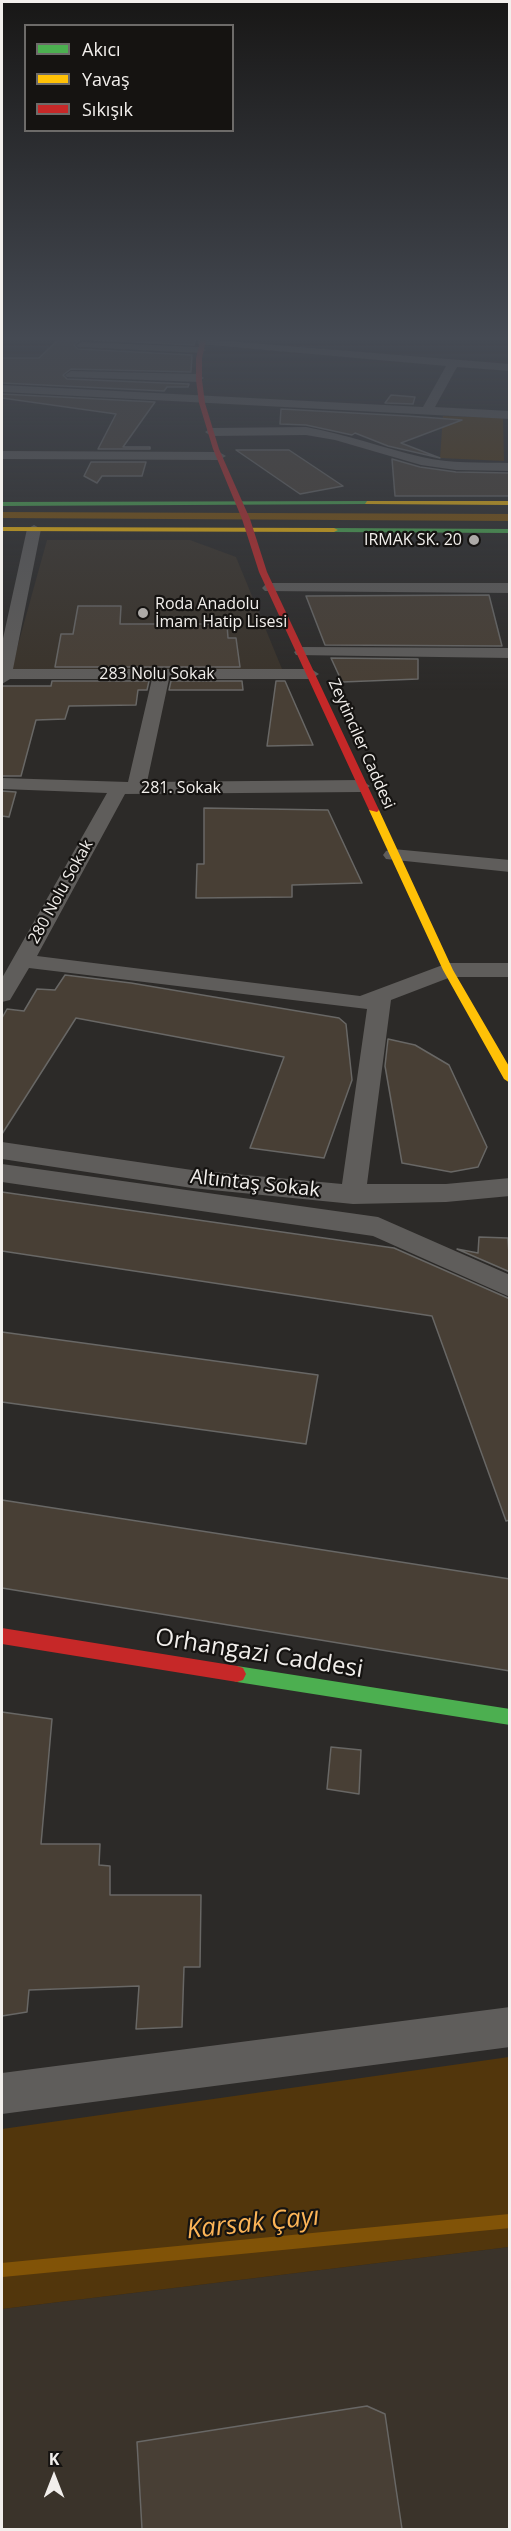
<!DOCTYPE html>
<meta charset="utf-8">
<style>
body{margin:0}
#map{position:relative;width:511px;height:2531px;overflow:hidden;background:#2c2a28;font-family:"Open Sans",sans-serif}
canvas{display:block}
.frame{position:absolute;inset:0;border:3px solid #f2efec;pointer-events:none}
.legend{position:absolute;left:24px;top:24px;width:210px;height:108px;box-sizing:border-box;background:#151311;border:2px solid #6d6b69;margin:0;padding:8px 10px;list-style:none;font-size:18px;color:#f2efec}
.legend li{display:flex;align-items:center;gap:12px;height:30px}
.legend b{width:30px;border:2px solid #6d6b69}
.north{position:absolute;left:24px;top:2447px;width:60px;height:60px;-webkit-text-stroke:4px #151311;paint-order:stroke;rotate:0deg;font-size:16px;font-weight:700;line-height:24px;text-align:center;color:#f2efec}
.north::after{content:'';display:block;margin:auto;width:21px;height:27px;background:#f2efec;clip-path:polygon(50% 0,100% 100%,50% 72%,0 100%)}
</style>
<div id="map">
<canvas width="511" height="2531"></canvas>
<div class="frame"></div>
<ul class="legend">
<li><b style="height:8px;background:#4caf50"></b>Akıcı</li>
<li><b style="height:8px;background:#ffc107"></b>Yavaş</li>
<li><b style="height:8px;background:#c62828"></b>Sıkışık</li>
</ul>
<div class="north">K</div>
</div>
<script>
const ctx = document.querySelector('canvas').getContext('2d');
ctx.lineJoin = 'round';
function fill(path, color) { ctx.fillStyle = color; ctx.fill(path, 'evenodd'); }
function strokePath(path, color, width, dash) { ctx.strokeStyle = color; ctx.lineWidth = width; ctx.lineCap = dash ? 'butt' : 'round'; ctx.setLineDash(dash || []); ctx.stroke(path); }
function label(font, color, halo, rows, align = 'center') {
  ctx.font = font + ' "Open Sans",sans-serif'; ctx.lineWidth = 4.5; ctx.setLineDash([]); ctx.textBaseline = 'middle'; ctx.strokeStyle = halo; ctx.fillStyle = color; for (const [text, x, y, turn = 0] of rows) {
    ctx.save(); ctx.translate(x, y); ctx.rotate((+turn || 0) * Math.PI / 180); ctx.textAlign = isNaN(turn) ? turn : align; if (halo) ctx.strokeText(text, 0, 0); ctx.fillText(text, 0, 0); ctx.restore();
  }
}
fill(new Path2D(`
 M47,540h143l46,17 46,112 -271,1z
 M509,2247v282h-507v-220z`), '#3a332a');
fill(new Path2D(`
 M443,416l60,2 1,43 -64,-3z
 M509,2057v190l-507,62v-180z`), '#52360c');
fill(new Path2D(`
 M2,512l508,2 -1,7 -507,-3z`), '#815307');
strokePath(new Path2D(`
 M2,2270l508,-49`), '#815307', 14);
const building = new Path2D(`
 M96,337h100l-2,8 -101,-5z
 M59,339l21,1 -6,5 4,4 114,6 -1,17 -120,-3 -8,6 4,4 122,5 -1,3h-21l-3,4 -162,-8v-25h37z
 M2,394l153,8 -32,45h27v2h-52l18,-35 -114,-16z
 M391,395l24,2 -2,7 -28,-1z
 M281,409l127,7 54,4 -61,23 39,15 -52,-12 -33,-13 -3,2 -46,-10 -26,-1z
 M236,450h53l54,36 -43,8z
 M392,459l28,8 36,5 54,1v23h-115z
 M91,462h55l-4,14h-40l-5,7 -13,-7z
 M489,595l13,51 -177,-1 -19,-49z
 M78,606h43l-1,18h107l1,14h8l4,29h-185l6,-33h12z
 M331,658l87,1v20l-76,3z
 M52,681h97l-2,9h-9l-2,15 -67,1 -4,13 -29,1 -15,56h-19v-90h49z
 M171,681h71l1,9h-74z
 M276,681h9l28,64 -46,1z
 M2,791l14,1 -7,25 -7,-1z
 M204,808l124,2 34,73 -70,2v12l-96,1 1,-34h7z
 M65,975l66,8 208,35 7,6 6,56 -28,78 -74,-10 34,-91 -208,-39 -74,116v-116l5,-9 17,2 13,-22 18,1z
 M388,1039l27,6 34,20 38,82 -9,20 -27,5 -49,-9 -17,-97z
 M2,1192l392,56 116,51v221l-4,1 -74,-205 -430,-65z
 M479,1237l29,1 2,34 -53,-23 21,4z
 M2,1332l316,43 -12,69 -304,-42z
 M2,1500l508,79v92l-508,-83z
 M2,1712l50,7 -11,125h59l-1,21 11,1v29h91l-1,72h-16l-2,60 -46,2 3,-43 -110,4 -2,22 -25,4z
 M331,1747l30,3 -2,44 -32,-5z
 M367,2406l18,8 17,115h-260l-5,-87z`);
fill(building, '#483f35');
strokePath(building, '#686765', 1.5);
fill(new Path2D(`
 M202,339l308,25v7l-53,-4 -22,40 75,4v8l-508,-27v-7l421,22 23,-41 -248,-22v-4z
 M82,342l118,5 6,3 -6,3 -122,-6 -2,-2z
 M71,371l127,3 6,4 -6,4 -131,-5 -2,-2z
 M306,427c40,7 77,21 116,30 29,7 58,5 88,6v8l-54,-1 -35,-5 -86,-25 -29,-5 -95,1 -6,-4 6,-4z
 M2,451l217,1 7,4 -7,4 -217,-1z
 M34,525l7,4 -28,140h298l8,5 -8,5h-142l-22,103 214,-2 9,6 -9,6 -236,2 -88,162 323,40 88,-33h62v14h-59l-60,23 -24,184h79l64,-6v18l-64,6 -93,2 -161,-16 -190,-29v-17l190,28 150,14 25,-175 -338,-41 -19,32 -8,2v-24l105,-185 -105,-4v-11l126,4 24,-103h-142l-8,5v-41l25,-114z
 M270,583h240v10l-245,-2 -3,-3 3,-3z
 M302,647l208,1v10l-214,-3 -2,-3z
 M393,849l117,11v12l-124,-13 -3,-4 3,-4z
 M2,1164l376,53 132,58v22l-137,-61 -371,-54z
 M510,2007v40l-508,67v-41z`), '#5f5d5b');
fill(new Path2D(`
 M367,501l2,3 -367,2v-4z
 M331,528l179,1v4l-176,-1h-3z
 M237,1666l273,43v16l-273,-43 -6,-2 -3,-6 3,-6z`), '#4caf50');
fill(new Path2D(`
 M367,501h143v4l-145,-1z
 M2,527l332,1 4,2 -4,2 -332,-1z
 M374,807l5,3 74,160 57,98v15l-6,-4 -61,-109 -74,-160z`), '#ffc107');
fill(new Path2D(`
 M201,337h6l-5,21v22l3,23 14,46 31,70 17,53 112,238 -2,2 -8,-2 -110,-238 -17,-53 -29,-70 -14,-46 -3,-23v-22z
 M2,1628l235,38 6,2 3,6 -3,6 -6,2 -235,-38z`), '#c62828');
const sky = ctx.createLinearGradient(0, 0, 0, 691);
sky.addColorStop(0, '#181716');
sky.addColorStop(0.49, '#454a53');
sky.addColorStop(1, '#454a5300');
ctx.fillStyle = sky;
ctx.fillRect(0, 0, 511, 691);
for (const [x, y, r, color] of [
 [474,540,6,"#adaaa7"],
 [143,613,6,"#adaaa7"]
]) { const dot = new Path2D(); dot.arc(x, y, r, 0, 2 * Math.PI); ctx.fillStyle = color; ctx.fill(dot); strokePath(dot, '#151311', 2); }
label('16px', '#f2efec', '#151311', [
 ["IRMAK SK. 20",462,540],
 ["Roda Anadolu",155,604,"left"],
 ["İmam Hatip Lisesi",155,622,"left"]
], 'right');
label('16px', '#f2efec', '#151311', [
 ["283 Nolu Sokak",157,674],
 ["Zeytinciler Caddesi",361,744,66],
 ["281. Sokak",181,788],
 ["280 Nolu Sokak",61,892,-61]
]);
label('20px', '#f2efec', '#151311', [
 ["Altıntaş Sokak",255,1184,6]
]);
label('24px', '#f2efec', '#151311', [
 ["Orhangazi Caddesi",259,1654,9]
]);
label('italic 26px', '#fcb457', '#151311', [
 ["Karsak Çayı",253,2224,-6]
]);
</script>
